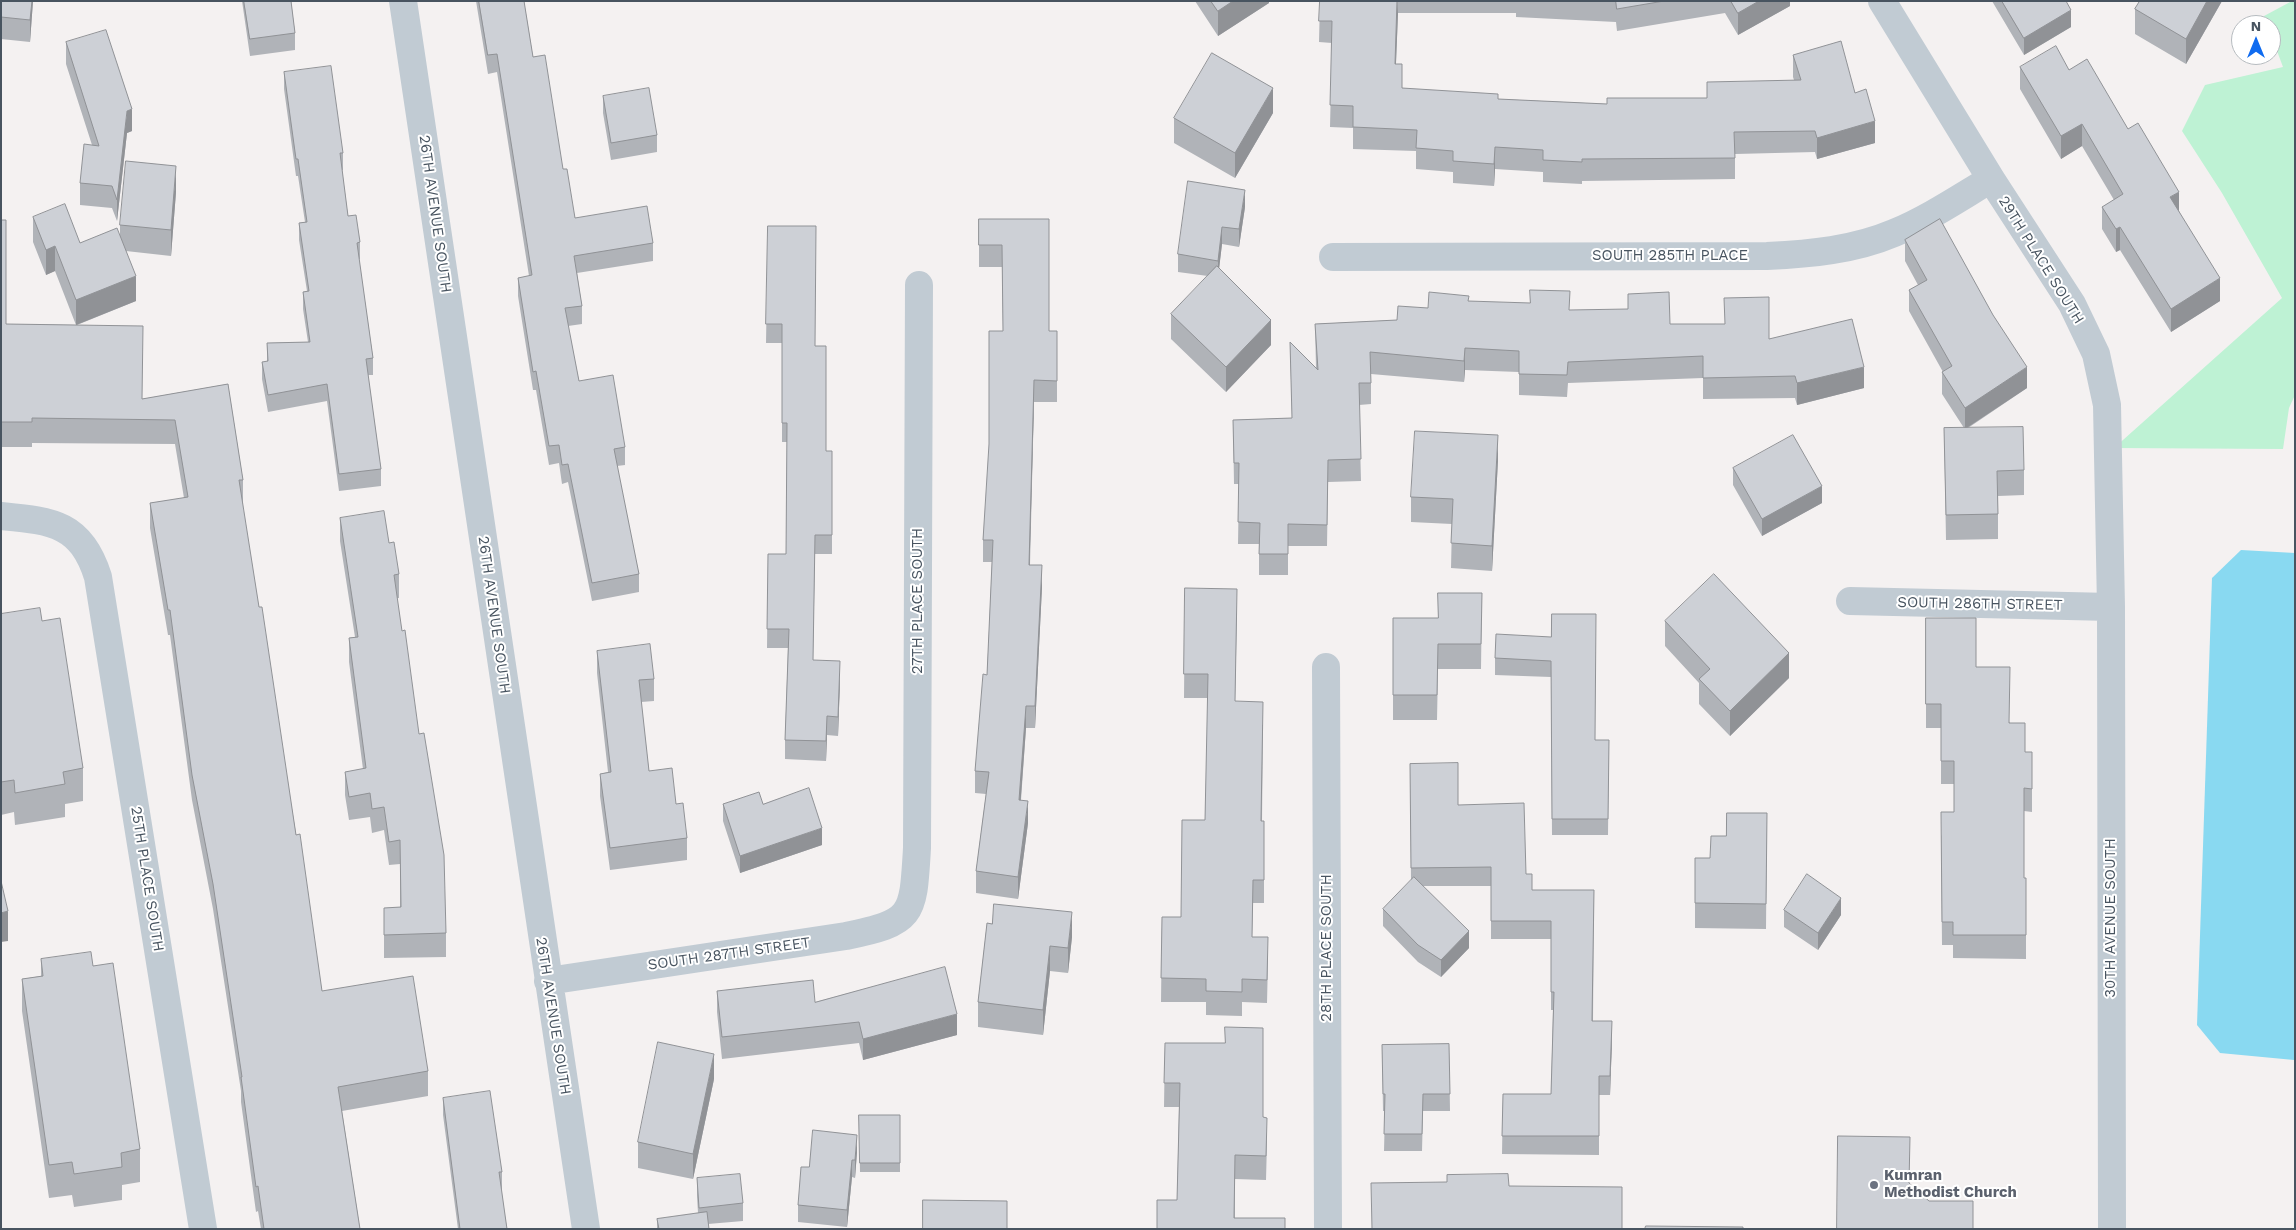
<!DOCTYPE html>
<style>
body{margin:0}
#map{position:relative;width:2296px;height:1230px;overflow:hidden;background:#f4f1f1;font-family:"Work Sans",sans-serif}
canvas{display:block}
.frame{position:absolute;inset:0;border:2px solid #485460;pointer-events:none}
.north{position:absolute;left:2231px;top:15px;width:50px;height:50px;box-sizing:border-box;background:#fff;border:1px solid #b6bbbf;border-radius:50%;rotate:0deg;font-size:14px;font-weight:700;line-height:20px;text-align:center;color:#485460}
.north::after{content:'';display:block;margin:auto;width:18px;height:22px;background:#0f6bf0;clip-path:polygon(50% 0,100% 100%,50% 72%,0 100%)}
</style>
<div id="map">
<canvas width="2296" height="1230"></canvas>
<div class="frame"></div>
<div class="north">N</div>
</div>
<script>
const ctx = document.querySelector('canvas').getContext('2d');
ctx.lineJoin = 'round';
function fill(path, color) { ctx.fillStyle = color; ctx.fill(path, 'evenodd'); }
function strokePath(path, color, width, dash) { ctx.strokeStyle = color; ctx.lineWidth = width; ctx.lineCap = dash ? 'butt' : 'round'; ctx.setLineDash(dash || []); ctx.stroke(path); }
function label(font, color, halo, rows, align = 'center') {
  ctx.font = font + ' "Work Sans",sans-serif'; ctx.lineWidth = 4; ctx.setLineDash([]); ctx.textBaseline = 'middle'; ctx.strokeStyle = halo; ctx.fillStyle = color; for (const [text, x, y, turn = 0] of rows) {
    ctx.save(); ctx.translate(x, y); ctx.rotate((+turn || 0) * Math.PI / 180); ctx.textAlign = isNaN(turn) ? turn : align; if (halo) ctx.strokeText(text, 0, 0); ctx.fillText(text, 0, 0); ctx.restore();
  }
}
fill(new Path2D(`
 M2292,1h3v394l-6,13 -6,41 -169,-1 168,-150 -60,-105 -40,-62 23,-46 78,-18 -12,-32v-10h-4l-3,-9z`), '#bef2d4');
fill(new Path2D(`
 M2241,550l54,3 -1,507 -74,-7 -23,-28 15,-447z`), '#89d9f1');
strokePath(new Path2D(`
 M403,1l183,1228
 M1882,1l109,178 81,125 24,50 11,51 4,202 1,622
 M1333,257l434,-1c43,-2 87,-6 127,-23 34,-14 65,-35 97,-54
 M1,516c51,5 80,7 97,61l105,652
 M1850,601l261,6
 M1326,667l2,562
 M548,981l298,-45c68,-14 67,-20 71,-88l2,-563`), '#c1cbd3', 28);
fill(new Path2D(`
 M1,1h32l-3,41 -29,-3z
 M242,1h49l4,32v17l-45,6z
 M476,1h48l9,56 42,161 78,25v18l-76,12 5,33v18l-14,2 11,55 46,66v18l-8,1 22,108v18l-47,9 -24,-119 -6,2 -3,-21 -10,2 -13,-75h-3l-15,-94v-18l11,-2 -32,-204 -9,2z
 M1195,1h74v2l-51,33z
 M1320,1h470v5l-52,29 -13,-22 -108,18 -1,-9 -100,-5v-4h-118l-2,51 6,24 96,11 109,5 100,-6 87,-18 -1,-3v-22l62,38 20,50 -58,16 -2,-7 -80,2v25l-153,2v3l-39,-2v-10l-48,-3 -1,17 -41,-3v-11l-37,-3v-18l-63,-2v-21l-23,-1 2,-84 -13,-1z
 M1992,1h74l5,26 -47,28z
 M2140,1h82l-36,63 -51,-30v-25z
 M66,42l66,89 -5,2 -10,88 -5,-13 -32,-3v-22l12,-38 -26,-81z
 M2020,67l49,3 59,59 51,82 41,90 -49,31 -51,-82 -4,2 -14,-23v-22l12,-7 -32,-54 -21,13 -41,-70z
 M284,72l59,81v17h-1l6,46 12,26v17h-1l14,99v17h-5l13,94v17l-42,5 -12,-90 -59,11 -6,-33v-17h5v-19l41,-1 -5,-33v-17l4,-1 -8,-51v-17l6,-1 -7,-46h-2l-12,-87z
 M603,96l54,39v17l-46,8 -8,-47z
 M1273,113l-38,65 -61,-35v-25z
 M176,192l-5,64 -45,-5 10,50 -59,24 65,74 86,-15 15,96v24l-1,1 80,486 106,80v25l-86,15 18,118h-99l-3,-18 -2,1 -15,-110v-11l-28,-182 -21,-109 -22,-165h-2l-18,-107v-25l34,-5 -9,-54 -143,-1v4h-31v-227l5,104 70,1 -21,-54 -9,4 -13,-33v-25l47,26 40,-7v-11z
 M1245,207l-6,40 -17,-3 -3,24 52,77 -45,47 -55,-53v-25l37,-38 -30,-4v-18z
 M979,219h70v112h8v71h-23l-4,163 12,22 -7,141h-9l-5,72 7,23 -10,76 -42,-6v-22l10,-77 -11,-1v-22l12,-96 5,-113h-9v-22l20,-209 -1,-64h-23z
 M768,226l47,120 11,105h6v103h-17l-2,106 27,20 -2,56 -11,-1 -1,26 -41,-2v-19l3,-92h-21l1,-94h18l1,-112h-5v-99h-16z
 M1905,240l122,148 -59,40 56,42v25l-26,1v43l-52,1 -2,-112h20l-22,-34v-22h1l-34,-61v-21l9,-5 -13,-24z
 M1469,301l101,9 199,29 95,49 -67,17 -2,-7 -92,1v-21l-135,5 -1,14 -48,-2v-23l-54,-2 -1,12 -93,-8v30l-12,1 2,76 -33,1 -1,64h-39v29h-29v-31h-21l1,-60h-5l-1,-64 59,-2 -2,-76 26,26 -1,-44 82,-4 31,-12z
 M1498,460l-6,111 -41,-3 1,-44 -41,-2v-25z
 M1733,468l89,35 -60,33 -29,-51z
 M340,518l49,25 10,31v24h-2l49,335v24l-62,1v-50l16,-1v-43l-11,1 -5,-35 -12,3 -2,-16 -21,3 -4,-25v-23l18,-3 -14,-107v-24l6,-1 -15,-96z
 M1185,588l52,25 -2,88 28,24 -1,96h2v82h-11l-1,34 16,23 -1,43 -25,-1v14l-36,-1v-13h-45l1,-85h19l24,-97 3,-122h-24z
 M1482,593l-1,76h-43l-1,51h-44v-102h45z
 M1,614l41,7 41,147v33l-18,3v13l-50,8 -1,-13 -13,3z
 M1926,618l50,49 34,56 15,29h7v60l-8,-1v67h2v81l-73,-1v-13h-11l-1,-109 13,-24v-28h-13v-56h-15z
 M1665,621l124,57 -59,58 -31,-32v-21l-34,-37z
 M1551,637l44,103h14l-1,95h-56l-1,-158 -56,-2v-17z
 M597,651l57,28v22l-13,1 8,69 27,33 11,34v22l-77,10 -10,-74v-22l8,-2 -11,-99z
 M1410,764l48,41 68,69 6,16h62l-1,131 19,19 -2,55h-11v60l-97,-1 1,-60h48l2,-84h-2v-71h-60v-53h-68l46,62 -28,29 -23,-15 -35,-36v-17l28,-28z
 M723,804h40l59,41 -82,28 -17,-52z
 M1767,813l-1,116 -71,-1v-70h15l16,-22z
 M1784,910l57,5 -23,35 -34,-23z
 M987,923l85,14 -4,36 -18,-2 -7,64 -65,-8v-25z
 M41,959l52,7 47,183v33l-18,3v15l-48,7 -2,-12 -23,3 -27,-187v-32l19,-3z
 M717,991l98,11 142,33 -94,25 -4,-17 -137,16 -5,-47z
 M1165,1043l98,74 4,25 -1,38 -31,-1v39l-78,11 20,-29 2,-93h-15z
 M1449,1044l1,67h-27l-1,40h-38l1,-40h-2l-1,-66z
 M714,1079l-21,100 -55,-11v-26z
 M443,1098l59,74v17h-1l6,40h-49l-15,-114z
 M859,1115h41v57h-40z
 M857,1152l-2,26 -3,-1 -5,50 -49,-5v-17l11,-38z
 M697,1178l46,25v18l-35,3 1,5h-52v-10l41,-6 -1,-17z`), '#b0b3b8');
fill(new Path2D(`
 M32,1h1l-3,41v-22z
 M1233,1h36v2l-51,33v-25z
 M1397,1l1,12 -3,73v-22z
 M1759,1h31v5l-52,29v-22z
 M2207,1h15l-36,63v-25z
 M2071,10v17l-47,28v-17z
 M1273,88v25l-38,65v-25z
 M132,109v22l-5,2 -10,88v-21l10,-89z
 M1875,121v22l-58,16v-21z
 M2082,124v22l-21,13v-23z
 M1495,147v22l-1,17v-22z
 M176,166v26l-5,64v-26z
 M1245,190v17l-6,40v-18z
 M2179,192v23l-9,-18z
 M1222,227v17l-4,34v-17z
 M2120,227v23l-4,2v-23z
 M55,246v25l-9,4v-25z
 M136,276v25l-60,24v-25z
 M2220,278v23l-49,31v-23z
 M1271,320v25l-45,47v-25z
 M1465,348v22l-1,12v-21z
 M1864,367v21l-67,17v-22z
 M2027,367v21l-62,41v-21z
 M1034,380v22l-5,184v-21z
 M1498,435v25l-6,111v-25z
 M1822,486v17l-60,33v-17z
 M1042,565v22l-7,141v-22z
 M1789,653v25l-59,58v-25z
 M840,661v19l-2,56v-19z
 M1026,706v22l-7,94v-22z
 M827,716v19l-1,26v-20z
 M1028,801v22l-10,76v-22z
 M822,828v17l-82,28v-17z
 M1841,898v17l-23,35v-17z
 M8,911v30l-7,1v-29z
 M1072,912v25l-4,36v-25z
 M1469,931v17l-28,29v-17z
 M1050,946v25l-7,64v-25z
 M957,1014v21l-94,25v-21z
 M1612,1021v19l-2,55v-19z
 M714,1054v25l-21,100v-25z
 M857,1135v17l-2,26v-18z
 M852,1160v17l-5,50v-17z`), '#909296');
const building = new Path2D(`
 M1,1h31l-2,19 -29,-3z
 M244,1h47l4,32 -45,6z
 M479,1h45l9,56 12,-2 18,114h4l8,49 72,-12 6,37 -79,13 8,50 -17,2 14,73 34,-6 12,72 -11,2 25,125 -47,9 -24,-119 -6,1 -3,-20 -10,1 -13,-75 -3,1 -15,-94 14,-3 -35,-221 -9,1z
 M1211,1h22l-15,10z
 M1320,1h77l-2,63h7v24l96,6v5l109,5v-6h100v-16l94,-2 -8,-25 48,-14 14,52 11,-4 9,32 -58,17 -2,-7 -81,1 1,26 -153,1v3l-39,-2v-10l-48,-3 -1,17 -41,-3v-10l-37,-3 1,-18 -64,-3v-21l-23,-1 2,-84h-13z
 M1616,1h48l-47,8z
 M1731,1h28l-21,12z
 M2002,1h64l5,9 -47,28z
 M2140,1h67l-21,38 -51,-30z
 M106,30l26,79 -5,2 -10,89 -5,-14 -32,-3 4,-39 15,2 -33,-104z
 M2056,46l13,24 18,-11 41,70 10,-6 41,69 -9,5 50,81 -49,31 -51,-82 -4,2 -14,-22 21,-13 -41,-70 -21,12 -41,-69z
 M1212,53l61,35 -38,65 -61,-35z
 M331,66l12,87h-3l8,63 8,-1 4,27 -3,1 16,115 -7,1 15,110 -42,5 -12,-90 -59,11 -6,-33 6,-1 -1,-18 43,-1 -7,-50 6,-1 -10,-68 8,-1 -9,-63h-2l-12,-87z
 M649,88l8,47 -46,8 -8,-47z
 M126,161l50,5 -5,64 -51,-5z
 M1188,181l57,9 -6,39 -17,-2 -4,34 -40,-7z
 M65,204l15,39 37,-15 19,48 -60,24 -21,-54 -9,4 -13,-33z
 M979,219h70v112h8v50l-23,-1 -5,185h13l-7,141h-9l-7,94 9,1 -10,76 -42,-6 13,-99 -14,-1 8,-97 4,1 6,-135h-10l6,-96v-113h14l-1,-86h-23z
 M1940,219l53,96 34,52 -62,41 -23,-36 10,-6 -43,-76 18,-10 -22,-40z
 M1,220h5v104l137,2 -1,73 86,-15 15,96h-4l20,127h3l34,228 4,-1 22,157 91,-15 15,95 -90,16 22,142h-96l-6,-43 -2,1 -15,-110h1l-29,-193 -21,-109 -22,-165h-2l-18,-107 38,-6 -13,-77 -143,-2v4h-31z
 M768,226h48l-1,120h11v105h6v84h-17l-2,125 27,1 -2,56 -11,-1 -1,25 -41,-1 4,-111h-22l1,-75h18l1,-131h-5v-99h-16z
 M1217,266l54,54 -45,47 -55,-53z
 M1530,290l40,1 -1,19 59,-1v-15l41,-2 1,32h55l-1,-26 45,-1v42l83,-20 12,48 -67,16 -2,-7 -92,2v-22l-135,6 -1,13 -48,-1v-23l-54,-3 -1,13 -94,-9 1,31h-12l2,76 -33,1 -1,65 -39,-1v30h-29l1,-31 -22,-1 1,-59h-5l-1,-43 59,-2 -2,-76 28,28 -3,-46 82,-4 1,-14 30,2 1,-16 40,4 -1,5 62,2z
 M2023,427l1,43 -27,1 1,43 -52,1 -2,-87z
 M1415,431l83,4 -6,111 -41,-3 2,-44 -42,-2z
 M1793,435l29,51 -60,33 -29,-51z
 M384,511l5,32 5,-1 5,32 -5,1 8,56 3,-1 14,104 5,-1 20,122 2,78 -62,2v-27l17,-1 -1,-67 -11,2 -5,-35 -12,2 -2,-16 -21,4 -4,-25 21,-4 -17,-130 9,-1 -18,-119z
 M1714,574l75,79 -59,58 -31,-32 11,-10 -45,-48z
 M1185,588l52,1 -2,112 28,1 -2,119h3v59h-11l-1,57h16l-1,43 -25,-1v13l-36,-1v-12l-45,-1 1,-61h19l1,-97h23l3,-146h-24z
 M1438,593h44l-1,51h-43l-1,51h-44v-77h45z
 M40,608l2,13 18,-3 23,150 -20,4 2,12 -50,9 -1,-13 -13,2v-168z
 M1552,614h44l-1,126h14l-1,79h-56l-1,-158 -56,-3 1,-24 55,3z
 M1926,618h50v49h34l-1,56h16v29h7v37l-8,-1v90h2v57h-73v-13h-11l-1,-110h13v-51h-13v-57h-15z
 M650,644l4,35 -15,1 10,91 23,-3 4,36 7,-1 4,35 -77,10 -10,-74 11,-2 -14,-121z
 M1458,763v42l66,-2 2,71h6v16h62l-2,131h20l-2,55h-11v60h-97l1,-42h48l3,-102h-3v-71h-60v-54l-80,1 -1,-104z
 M809,788l13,40 -82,28 -17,-52 36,-12 4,12z
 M1727,813h40l-1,91 -71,-1v-45h15l1,-22h15z
 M1807,874l34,24 -23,35 -34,-23z
 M1414,877l55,54 -28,29 -23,-15 -35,-36z
 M1,881l7,30 -7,2z
 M994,904l78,8 -4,36 -18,-2 -7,64 -65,-8 9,-79 5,1z
 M91,952l2,14 20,-3 27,186 -19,4 1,14 -48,7 -2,-12 -23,3 -27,-186 21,-3 -2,-17z
 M945,967l12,47 -94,25 -4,-17 -137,15 -5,-46 96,-11 2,22z
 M1225,1027l38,1v89l4,1 -1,38 -31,-1 -1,63h51v11h-128v-29h20l3,-117h-16l1,-40h60z
 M658,1042l56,12 -21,100 -55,-12z
 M1449,1044l1,50h-27l-1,40h-38l1,-40h-2l-1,-49z
 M490,1091l12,81h-3l8,57h-47l-17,-131z
 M859,1115h41v48h-40z
 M813,1130l44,5 -2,25h-3l-5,50 -49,-5 3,-38h8z
 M1838,1136l72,1 -1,46 20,18h44v28h-136z
 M740,1174l3,29 -44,5 -2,-30z
 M1508,1174l1,12 113,1v42h-250l-1,-46 76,-1v-7z
 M923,1200l84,1v28h-84z
 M707,1212l2,17h-50l-2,-10z
 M1646,1226l97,1v2h-98z`);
fill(building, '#cdd0d6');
strokePath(building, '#909296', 1);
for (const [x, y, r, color] of [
 [1874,1185,5,"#6b7280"]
]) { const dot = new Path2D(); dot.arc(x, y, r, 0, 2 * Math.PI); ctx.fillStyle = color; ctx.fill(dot); strokePath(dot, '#fff', 2); }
label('15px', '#485460', '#fff', [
 ["26TH AVENUE SOUTH",435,214,82],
 ["SOUTH 285TH PLACE",1670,256],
 ["29TH PLACE SOUTH",2041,260,58],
 ["27TH PLACE SOUTH",918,601,-90],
 ["SOUTH 286TH STREET",1980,604,1],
 ["26TH AVENUE SOUTH",494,615,82],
 ["25TH PLACE SOUTH",147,879,81],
 ["30TH AVENUE SOUTH",2111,918,-90],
 ["28TH PLACE SOUTH",1327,948,-90],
 ["SOUTH 287TH STREET",729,954,-8],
 ["26TH AVENUE SOUTH",553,1016,81]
]);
label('bold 15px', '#5b616d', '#fff', [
 ["Kumran",1884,1176],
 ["Methodist Church",1884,1193]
], 'left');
</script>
